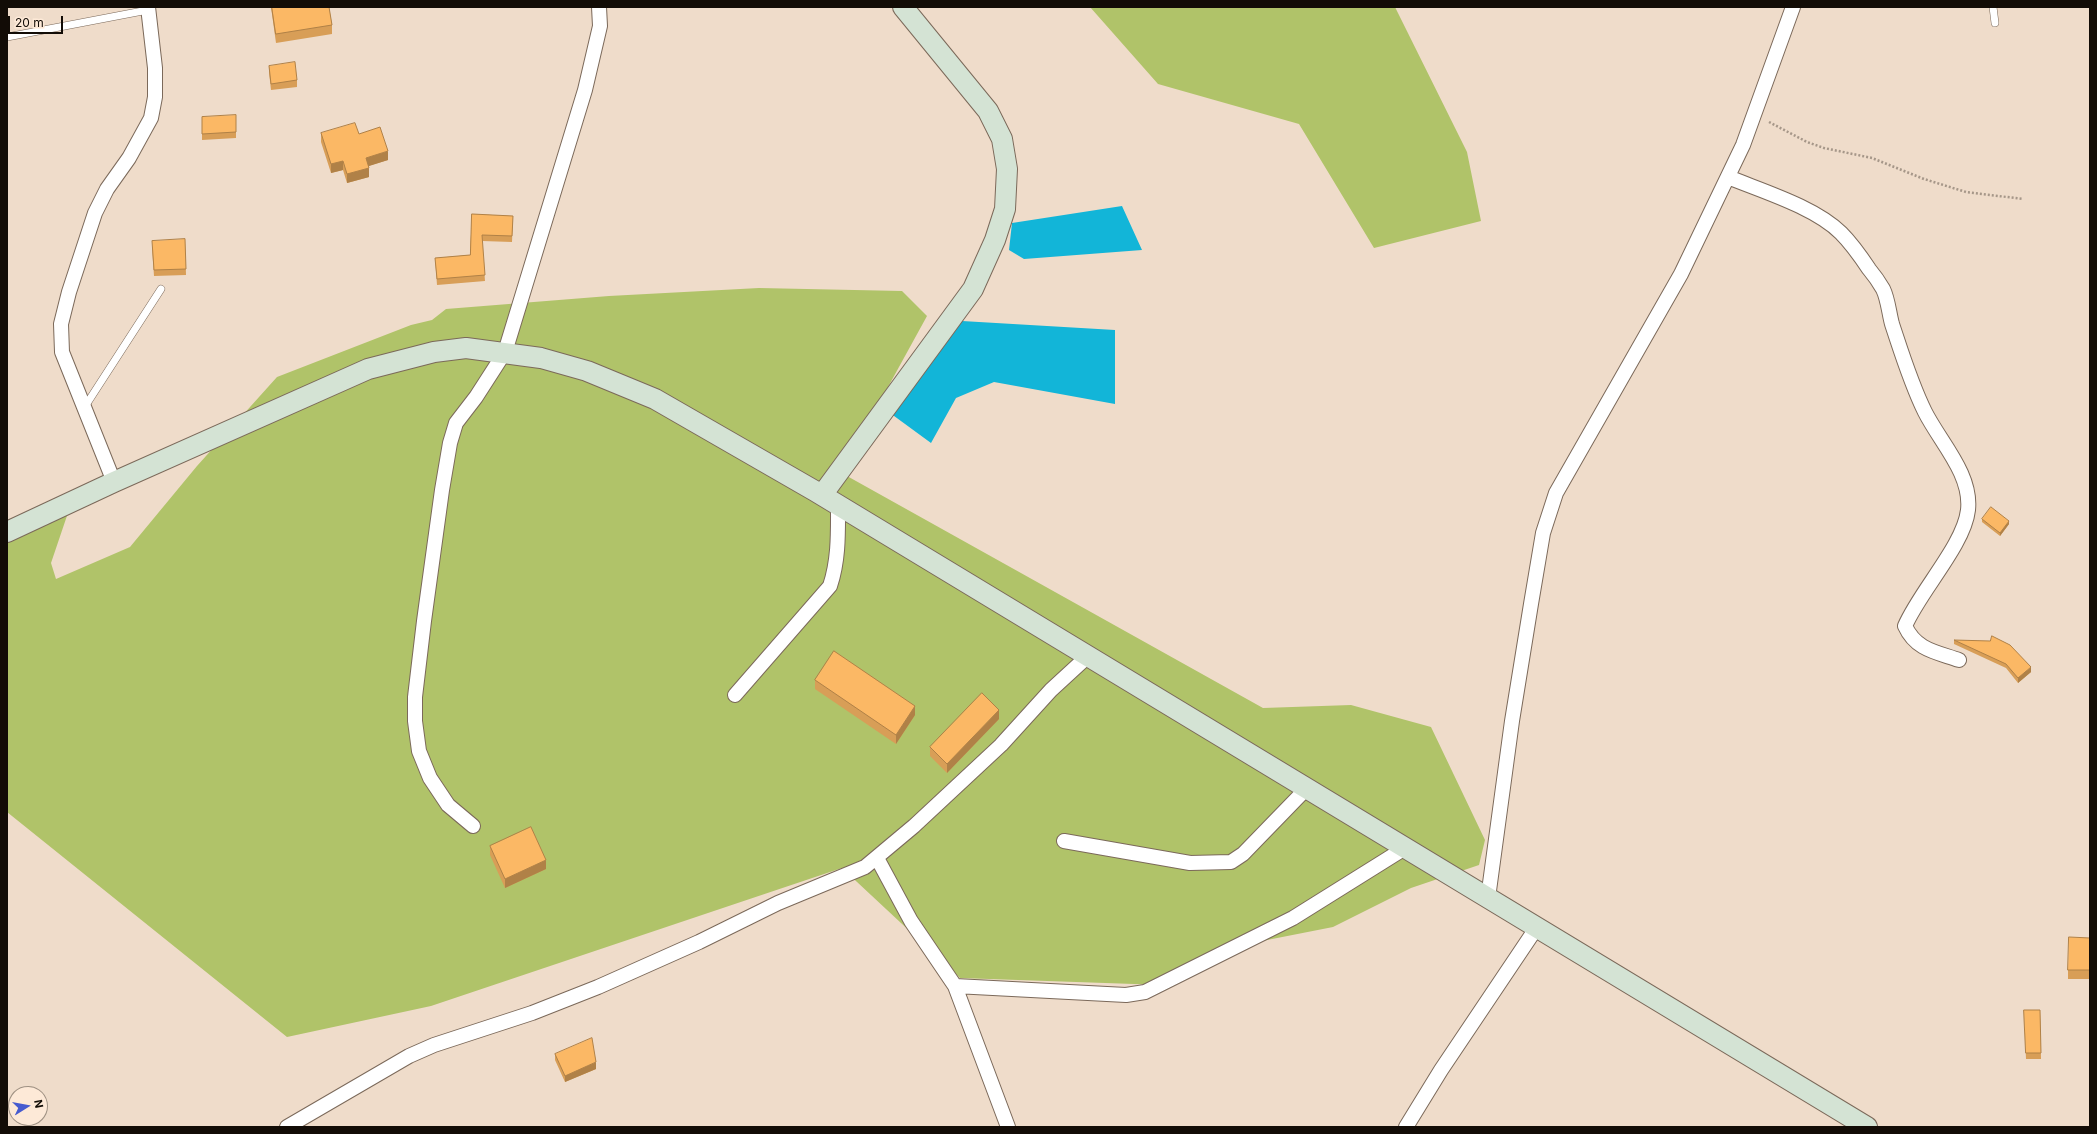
<!DOCTYPE html>
<style>
body{margin:0}
#map{position:relative;width:2097px;height:1134px;overflow:hidden;background:#efdcca;font-family:Inter,sans-serif}
canvas{display:block}
.frame{position:absolute;inset:0;border:8px solid #120c06;pointer-events:none}
.north{position:absolute;left:8px;top:1086px;width:40px;height:40px;box-sizing:border-box;background:#fde9d7;border:1px solid #9f9183;border-radius:50%;rotate:79deg;font-size:11px;font-weight:700;line-height:16px;text-align:center;color:#120c06}
.north::after{content:'';display:block;margin:auto;width:14px;height:18px;background:#475bcf;clip-path:polygon(50% 0,100% 100%,50% 72%,0 100%)}
.scale{position:absolute;left:8px;top:16px;width:55px;height:18px;box-sizing:border-box;border:2px solid #120c06;border-top:0;padding-left:5px;font-size:12px;line-height:14px;white-space:nowrap;color:#120c06;-webkit-text-stroke:3px #fde9d7;paint-order:stroke}
</style>
<div id="map">
<canvas width="2097" height="1134"></canvas>
<div class="frame"></div>
<div class="north">N</div>
<div class="scale">20 m</div>
</div>
<script>
const ctx = document.querySelector('canvas').getContext('2d');
ctx.lineJoin = 'round';
function fill(path, color) { ctx.fillStyle = color; ctx.fill(path, 'evenodd'); }
function strokePath(path, color, width, dash) { ctx.strokeStyle = color; ctx.lineWidth = width; ctx.lineCap = dash ? 'butt' : 'round'; ctx.setLineDash(dash || []); ctx.stroke(path); }
fill(new Path2D(`
 M1090,7h305l72,145 14,69 -107,27 -75,-124 -141,-40z
 M759,288l143,3 25,25 -61,111 -19,49 416,232 88,-3 80,22 54,113 -6,25 -68,23 -78,39 -71,14 -99,44 -203,-7 -118,-110 -411,138 -144,31 -280,-225v-285l65,-26 -21,62 5,16 74,-32 67,-81 80,-89 134,-52 21,-5 14,-11 163,-13z`), '#b0c369');
fill(new Path2D(`
 M1122,206l20,44 -118,9 -15,-9 3,-27z
 M962,321l153,9v74l-121,-22 -38,16 -25,45 -41,-30z`), '#12b5d8');
const lane = new Path2D(`
 M1993,7l2,16
 M7,37l141,-27
 M84,408l77,-119`);
const street = new Path2D(`
 M1728,177c34,14 87,30 113,56 11,11 20,24 28,36 5,6 10,13 14,20 5,10 6,24 9,35 10,30 19,60 33,88 15,30 47,62 43,98 -4,35 -48,81 -63,116 11,24 31,26 54,34
 M114,482l-52,-130 -1,-28 8,-32 26,-79 12,-24 22,-31 22,-40 4,-21v-29l-7,-61
 M735,695l95,-109c9,-27 8,-54 8,-82
 M473,826l-25,-21 -18,-27 -11,-27 -4,-30v-24l9,-76 18,-131 8,-47 6,-20 20,-26 29,-45 80,-262 15,-64 -1,-19
 M1064,841l126,22 41,-1 12,-8 64,-66
 M877,858l34,63 44,65 53,141
 M1488,898l24,-177 19,-117 12,-71 13,-40 125,-219 62,-129 50,-138
 M955,986l171,9 19,-3 148,-74 112,-70
 M287,1127l122,-71 25,-11 98,-32 66,-26 101,-45 79,-39 87,-36 49,-41 87,-81 50,-55 37,-34
 M1406,1127l35,-57 96,-143`);
const secondary = new Path2D(`
 M822,495l151,-206 22,-49 10,-31 2,-40 -5,-30 -14,-28 -85,-104
 M7,532l107,-50 254,-113 66,-17 32,-4 75,10 46,13 68,28 160,92 1052,636`);
strokePath(lane, '#7b695a', 8);
strokePath(street, '#7b695a', 16);
strokePath(secondary, '#7b695a', 22);
strokePath(new Path2D(`
 M1769,122l38,20 17,6 48,10 52,21 42,13 57,7`), '#a69789', 2.5, [2, 2]);
strokePath(lane, '#fff', 7);
strokePath(street, '#fff', 14);
strokePath(secondary, '#d4e3d4', 20);
fill(new Path2D(`
 M271,7h58l3,18v9l-56,9z
 M269,66l28,14v7l-26,3 -2,-18z
 M202,123l34,9v6l-34,2z
 M321,133l38,1 29,26 -20,6 1,11 -22,6 -4,-13 -12,3 -10,-31z
 M472,214l41,2 -1,26 -30,-1 3,40 -48,4 -2,-27 35,-3z
 M185,239l1,36 -32,1 -2,-29z
 M1982,519l27,5 -9,12 -18,-14z
 M1954,640l77,32 -13,11 -12,-15 -52,-24z
 M815,680l100,35 -19,29 -81,-55z
 M999,719l-52,54 -17,-17v-9z
 M490,846l56,23 -41,19 -15,-33z
 M2090,938v41h-22v-9z
 M2024,1010h16l1,49h-15z
 M555,1054l41,15 -31,13 -10,-22z`), '#d89e57');
fill(new Path2D(`
 M388,151v9l-22,7v-9z
 M343,161v9l-12,3v-9z
 M369,168v9l-22,6v-9z
 M2009,521v3l-9,12v-3z
 M2031,667v5l-13,11v-5z
 M915,706v9l-19,29v-9z
 M999,710v9l-52,54v-9z
 M546,860v9l-41,19v-9z
 M596,1062v7l-31,13v-6z`), '#b08147');
const building = new Path2D(`
 M272,7h57l3,18 -56,9z
 M295,62l2,18 -26,4 -2,-18z
 M236,115v17l-34,2v-17z
 M355,123l4,11 21,-7 8,24 -22,7 3,10 -22,6 -4,-13 -12,3 -10,-31z
 M472,214l41,2 -1,20 -30,-1 3,40 -48,4 -2,-21 35,-3z
 M185,239l1,30 -32,1 -2,-29z
 M1991,507l18,14 -9,12 -18,-14z
 M1992,636l18,9 21,22 -13,11 -12,-14 -52,-24 36,1z
 M834,651l81,55 -19,29 -81,-55z
 M982,693l17,17 -52,54 -17,-17z
 M531,827l15,33 -41,19 -15,-33z
 M2069,937l21,1v32h-22z
 M2024,1010h16l1,43h-15z
 M592,1038l4,24 -31,14 -10,-22z`);
fill(building, '#fbb865');
strokePath(building, '#b08147', 1);
</script>
